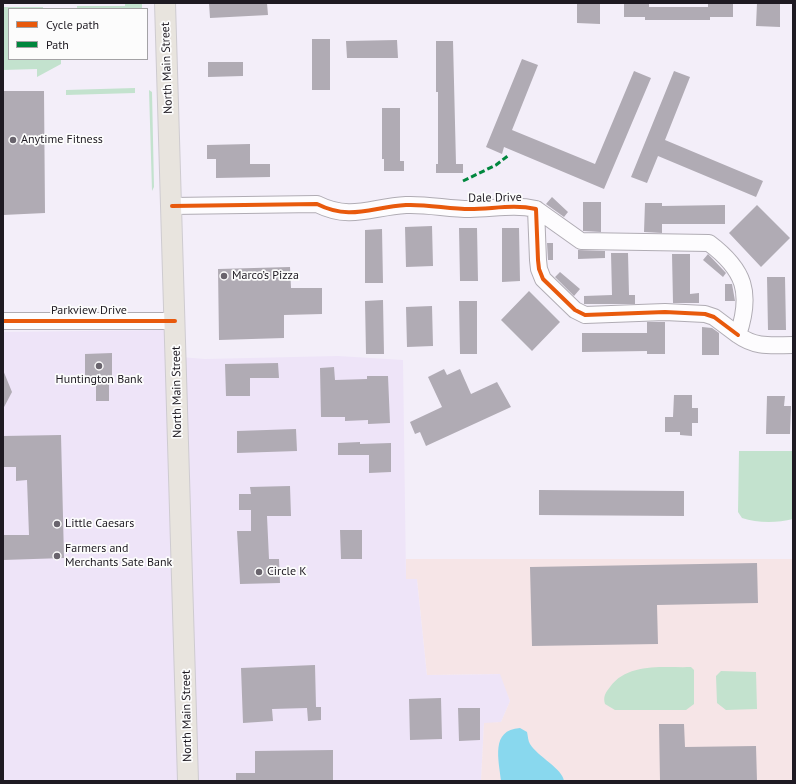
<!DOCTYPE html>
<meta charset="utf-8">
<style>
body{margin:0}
#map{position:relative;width:796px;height:784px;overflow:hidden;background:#f3eef9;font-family:"PT Sans",sans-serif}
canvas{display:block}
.frame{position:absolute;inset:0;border:4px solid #1e1a22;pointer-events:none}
.legend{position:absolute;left:8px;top:8px;width:140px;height:52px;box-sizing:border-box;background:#fcfcfc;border:1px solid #a3a2a5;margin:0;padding:5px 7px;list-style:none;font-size:12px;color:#1e1a22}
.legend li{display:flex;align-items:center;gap:8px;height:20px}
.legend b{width:20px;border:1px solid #a3a2a5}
</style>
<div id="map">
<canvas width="796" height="784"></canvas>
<div class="frame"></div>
<ul class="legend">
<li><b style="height:5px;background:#e8590c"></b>Cycle path</li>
<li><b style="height:5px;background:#00873e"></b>Path</li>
</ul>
</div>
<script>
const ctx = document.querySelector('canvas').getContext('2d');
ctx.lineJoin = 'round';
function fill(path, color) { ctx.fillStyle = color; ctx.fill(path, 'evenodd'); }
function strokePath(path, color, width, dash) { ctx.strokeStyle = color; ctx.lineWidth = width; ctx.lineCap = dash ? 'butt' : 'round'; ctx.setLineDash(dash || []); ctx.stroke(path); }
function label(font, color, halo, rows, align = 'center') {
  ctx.font = font + ' "PT Sans",sans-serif'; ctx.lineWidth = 3.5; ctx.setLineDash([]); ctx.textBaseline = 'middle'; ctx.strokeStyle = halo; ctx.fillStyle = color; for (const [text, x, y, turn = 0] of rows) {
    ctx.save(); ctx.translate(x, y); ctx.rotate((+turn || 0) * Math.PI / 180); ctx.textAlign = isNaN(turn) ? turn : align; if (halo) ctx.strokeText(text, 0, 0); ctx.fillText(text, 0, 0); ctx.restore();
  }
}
fill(new Path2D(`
 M167,330v26l38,3 133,-3 65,4 3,218 11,1 10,96 74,-1 9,27 -9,21 -17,2 -3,57h-478v-449z`), '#eee4f8');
fill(new Path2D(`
 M406,559h387v222h-312l3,-58 17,-1 9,-21 -10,-27 -73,1 -10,-96h-11z`), '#f6e5e7');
fill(new Path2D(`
 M125,3h17v6h-65v-3h48z
 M3,7h40v2h-34v50h52v5l-24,13v-8l-34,1z
 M135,88v5l-69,2v-5z
 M149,90l3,2 2,95 -2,4z
 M739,451h54v68c-16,4 -36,4 -51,-1l-4,-6z
 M691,667l3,3v34l-8,6h-71l-10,-6c-2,-7 0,-11 5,-17 18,-25 54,-19 81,-20z
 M721,671l35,1 1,37 -31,1 -9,-7 -1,-27z`), '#c3e2ce');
fill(new Path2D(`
 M520,728l7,4c1,4 1,9 3,12 7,12 33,25 34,37h-63c-2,-21 -11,-51 19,-53z`), '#89d8ee');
fill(new Path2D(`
 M209,3h58l1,12 -58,3z
 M577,3h23v21l-23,-1z
 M757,3h23v24l-24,-1z
 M624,4h25v3h59v-3h25v13h-23v3h-65v-3h-21z
 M312,39h18v51h-18z
 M397,40l1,18h-51l-1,-17z
 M436,41h17l3,123h7v9h-27v-9h2v-72h-2z
 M522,59l16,6 -26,65 83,34 39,-93 17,7 -47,111 -100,-42 -2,7 -16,-7z
 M208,62h35v14l-35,1z
 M674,71l16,6 -25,63 98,41 -7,16 -98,-41 -11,27 -16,-6z
 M3,91h41l1,122 -42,2z
 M382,108h18v53h4v10h-20v-12h-2z
 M250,144v20h20v13l-54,1v-19h-9v-14z
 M552,197l16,15 -4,5 -18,-13z
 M583,202h18v30l-18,-1z
 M645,203h17v3l63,-1v19h-63v9l-18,-1z
 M757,205l33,33 -29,29 -32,-34z
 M432,226l1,40 -27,1 -1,-40z
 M459,228h18l1,53h-18z
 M502,228h17l1,53 -18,1z
 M382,229l1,54h-18v-53z
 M547,243h6v17h-5z
 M578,250l27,1v7l-27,1z
 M611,253h17l1,42h6v9h-51v-8l28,-1z
 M672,254h18v40l9,-1v10h-26z
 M708,254l18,19 -3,4 -20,-17z
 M290,267l1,21h31v26l-38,1v23l-65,2 -1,-71z
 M560,272l20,17 -6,7 -19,-19z
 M767,277h18l1,53h-18z
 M725,284h7l3,17h-10z
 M529,291l31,31 -28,29 -31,-31z
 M383,300l1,54h-18l-1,-53z
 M459,301h18v53h-17z
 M432,306l1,40 -26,1 -1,-40z
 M647,322h18v32h-18v-3l-65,1v-19h65z
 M702,327l10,1 7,5v22h-17z
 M112,353v26h-3v22h-13v-22h-11v-25z
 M278,363l1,15h-29v18h-24l-1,-32z
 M334,367l1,13 32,-1v-3h21l2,47 -22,1v-4l-23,1v-4h-24l-1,-49z
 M444,369l3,6 13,-6 11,25 26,-12 14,25 -85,39 -6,-14 -5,2 -5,-12 32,-15 -14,-30z
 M3,370l9,22 -9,17z
 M674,395h18v13h6v15h-6v13l-12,-1v-3h-15v-15h8z
 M767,396h18l-1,10h7l-1,28h-24z
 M296,429l1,22 -60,2v-22z
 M61,435l3,123 -61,2v-25h26l-2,-55 -11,1v-14h-13v-31z
 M360,442v2l31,-1v29l-22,1v-18h-31v-12z
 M290,486l1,30h-24l2,43h10l1,24 -40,1 -3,-53h14v-21h-12v-16h12l-1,-7z
 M539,490l145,1v25l-145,-1z
 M340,530h22v29h-21z
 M757,563l1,40 -101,2 1,39 -126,2 -2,-79z
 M315,665l1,42h5v13l-13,1 -1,-13 -35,1 1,12 -30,2 -2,-55z
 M441,698l1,41 -32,1 -1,-41z
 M458,708h22v32l-21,1z
 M659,724h25l1,23 71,-1 1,35h-97z
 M333,750v31h-97v-8h19v-22z`), '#b0abb4');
const minor = new Path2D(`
 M172,206l145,-2c34,17 54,3 89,1 21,-1 43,4 64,4 22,0 44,-5 66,0l2,51 1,9 4,10 32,31 10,5 80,-3 40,2 9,3 24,18
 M536,209l45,32 128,2c36,27 43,50 29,92 18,13 34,10 55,10
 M3,321h172`);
const major = new Path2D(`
 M165,3l23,778`);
strokePath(minor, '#b0acb4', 18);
strokePath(major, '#cecbd0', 22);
strokePath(minor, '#fdfcfe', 16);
strokePath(major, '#e8e4de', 20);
strokePath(new Path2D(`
 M463,181l33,-16 13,-10`), '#00873e', 3, [6, 3]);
strokePath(new Path2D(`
 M172,206l145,-2c34,17 54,3 89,1 21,-1 43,4 64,4 22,0 44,-5 66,0l2,51 1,9 4,10 32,31 10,5 80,-3 40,2 9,3 24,18
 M3,321h172`), '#e8590c', 4);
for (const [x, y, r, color] of [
 [13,140,4,"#69646d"],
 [224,276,4,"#69646d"],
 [99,366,4,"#69646d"],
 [57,524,4,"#69646d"],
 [57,556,4,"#69646d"],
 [259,572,4,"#69646d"]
]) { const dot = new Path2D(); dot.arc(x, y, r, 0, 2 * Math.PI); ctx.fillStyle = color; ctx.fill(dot); strokePath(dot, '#fcfcfc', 1.5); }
label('12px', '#1e1a22', '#fcfcfc', [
 ["North Main Street",167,68,-92],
 ["Dale Drive",495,198,-1],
 ["Parkview Drive",89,311],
 ["North Main Street",177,392,-91],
 ["North Main Street",187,716,-91]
]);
label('12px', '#1e1a22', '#fcfcfc', [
 ["Anytime Fitness",21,140],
 ["Marco’s Pizza",232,276],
 ["Huntington Bank",99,380,"center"],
 ["Little Caesars",65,524],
 ["Farmers and",65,549],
 ["Merchants Sate Bank",65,563],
 ["Circle K",267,572]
], 'left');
</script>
